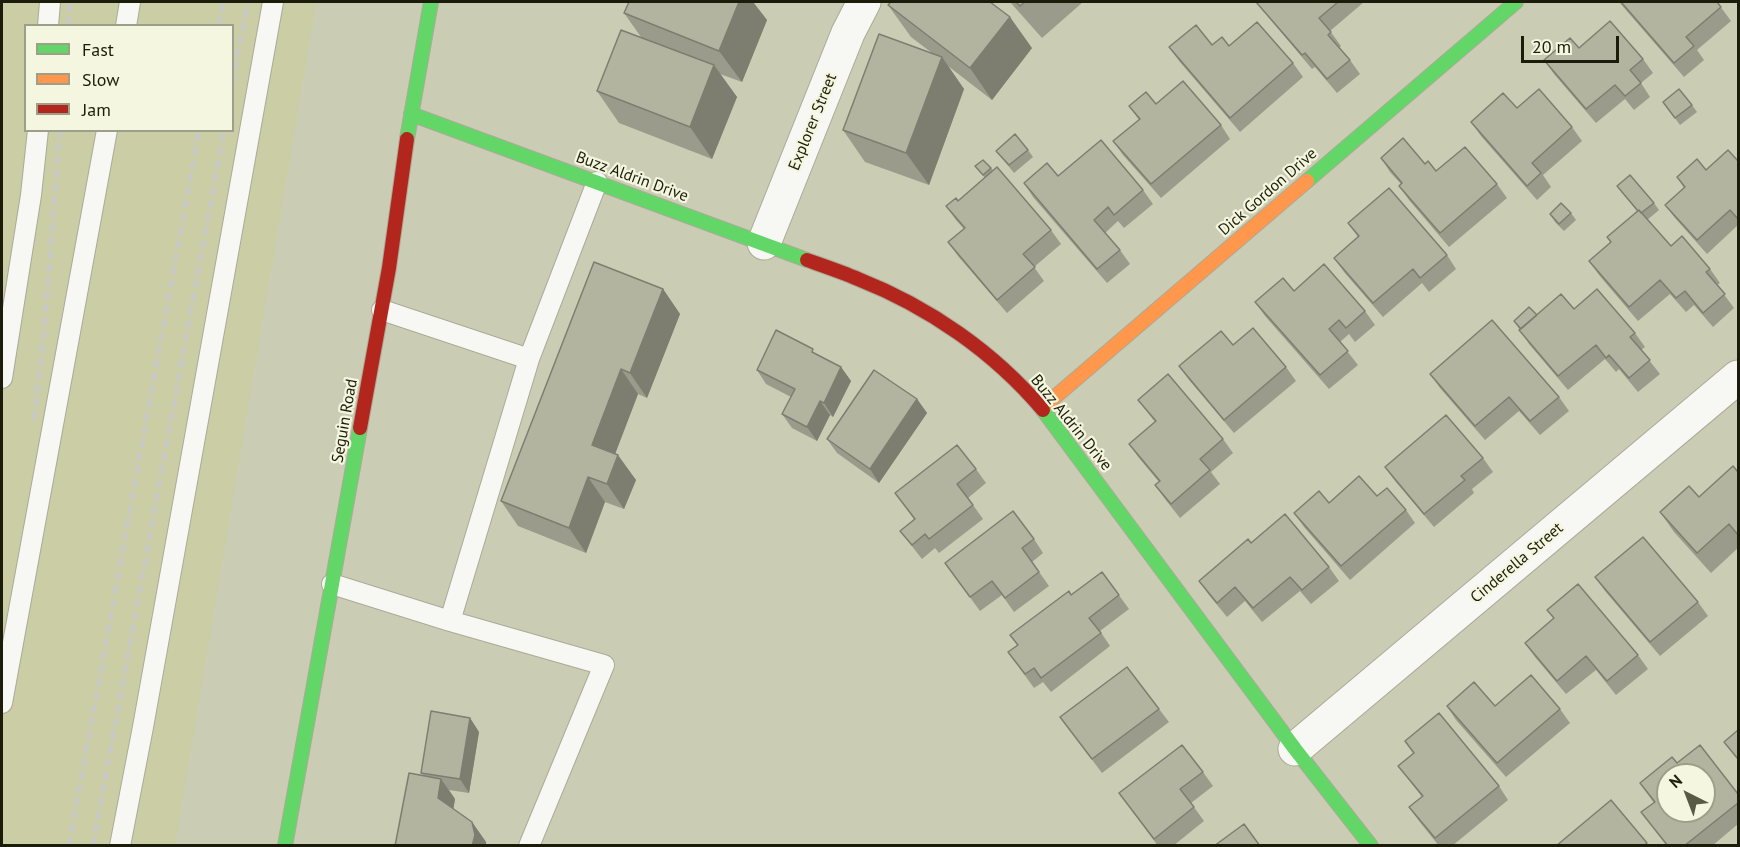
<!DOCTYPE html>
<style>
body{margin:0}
#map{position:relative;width:1740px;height:847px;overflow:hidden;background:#cbccb4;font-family:"PT Sans",sans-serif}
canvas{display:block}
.frame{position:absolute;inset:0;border:3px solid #1b1c0a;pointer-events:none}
.legend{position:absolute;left:24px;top:24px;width:210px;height:108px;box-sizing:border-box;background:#f5f6df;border:2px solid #9e9f8a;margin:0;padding:8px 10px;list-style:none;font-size:18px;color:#1b1c0a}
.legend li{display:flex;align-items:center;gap:12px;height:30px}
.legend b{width:30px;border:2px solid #9e9f8a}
.north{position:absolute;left:1656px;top:763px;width:60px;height:60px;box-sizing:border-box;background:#f5f6df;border:2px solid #9e9f8a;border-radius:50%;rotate:318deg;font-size:16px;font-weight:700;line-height:24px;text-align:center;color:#1b1c0a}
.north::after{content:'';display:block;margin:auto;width:21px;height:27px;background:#595a46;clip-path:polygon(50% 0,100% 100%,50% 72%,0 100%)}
.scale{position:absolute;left:1521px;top:36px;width:98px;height:27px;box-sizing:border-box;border:3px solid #1b1c0a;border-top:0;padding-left:8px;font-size:18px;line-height:21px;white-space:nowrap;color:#1b1c0a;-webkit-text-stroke:4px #f5f6df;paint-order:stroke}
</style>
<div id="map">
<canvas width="1740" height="847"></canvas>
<div class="frame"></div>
<ul class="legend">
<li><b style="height:8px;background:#63d668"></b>Fast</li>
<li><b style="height:8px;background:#ff974d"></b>Slow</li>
<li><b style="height:8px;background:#b3261e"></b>Jam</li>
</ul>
<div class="north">N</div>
<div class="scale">20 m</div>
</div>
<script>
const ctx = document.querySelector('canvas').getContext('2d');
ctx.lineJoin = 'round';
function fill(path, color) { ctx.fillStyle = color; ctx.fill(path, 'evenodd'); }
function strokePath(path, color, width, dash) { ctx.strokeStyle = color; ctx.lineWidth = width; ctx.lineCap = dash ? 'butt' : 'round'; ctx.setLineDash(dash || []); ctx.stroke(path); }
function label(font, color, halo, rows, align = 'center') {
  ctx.font = font + ' "PT Sans",sans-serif'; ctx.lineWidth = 4.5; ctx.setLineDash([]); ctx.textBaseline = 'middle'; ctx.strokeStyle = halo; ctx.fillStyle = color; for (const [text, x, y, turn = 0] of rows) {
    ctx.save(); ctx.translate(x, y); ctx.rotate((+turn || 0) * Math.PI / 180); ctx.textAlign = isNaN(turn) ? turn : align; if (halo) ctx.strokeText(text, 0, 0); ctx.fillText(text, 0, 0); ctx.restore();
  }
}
fill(new Path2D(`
 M2,2h314l-141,843 -173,1zM26,26h206v104h-206z`), '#cbcda5');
const lane = new Path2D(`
 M48,26l2,-24
 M126,26l4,-24
 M382,310l147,49
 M2,378l29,-183 7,-65
 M332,584l118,37 154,44 -75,181
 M450,621l79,-262 68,-177
 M2,703l105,-573
 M120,846l23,-119 130,-725`);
const street = new Path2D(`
 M764,243l84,-210 16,-31
 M1295,749l443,-372`);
const fast = new Path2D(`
 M411,114l396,146
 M407,139l24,-137
 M1307,181l209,-179
 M1043,410l252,339 76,97
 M285,846l75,-418`);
const slow = new Path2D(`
 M1042,408l265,-227`);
const jam = new Path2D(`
 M807,260c17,6 35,12 51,19 71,28 136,73 185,131
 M360,428l29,-160 18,-129`);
strokePath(lane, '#aaab98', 22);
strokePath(street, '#aaab98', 35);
strokePath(fast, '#aaab98', 16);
strokePath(slow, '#aaab98', 16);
strokePath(jam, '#aaab98', 16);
strokePath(lane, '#f7f7f4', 20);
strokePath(street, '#f7f7f4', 33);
strokePath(fast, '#63d668', 14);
strokePath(slow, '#ff974d', 14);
strokePath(jam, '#b3261e', 14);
strokePath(new Path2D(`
 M68,26l2,-24
 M219,26l4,-24
 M232,84l16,-82
 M34,420l10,-87 16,-203
 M69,846l130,-716
 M93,846l131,-716`), '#c8c9c2', 4.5, [9, 4.5]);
fill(new Path2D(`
 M629,2h124l14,18 -25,62 -22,-8 17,23 -25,62 -93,-36 -22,-32 44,-54 -17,-24z
 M1010,2h73l-41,36z
 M1256,2h108l-34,29 11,15 -2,2 11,12 10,14 -23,19 -22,-26 -3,2 -48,-57z
 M1619,2h98l14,19 -34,29 7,10 -20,17z
 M888,5l144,43 -40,52 -44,-34 16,23 -35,96 -64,-23 -22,-32 89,-77 -21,-16z
 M1229,46l64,17 10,14 -63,55 -61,-71 -10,-14z
 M1579,48l64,11 10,14 -12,10 9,14 -16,13 -9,-11 -29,24 -42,-49 -10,-14z
 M1663,102l29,3 5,7 -17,13z
 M1156,104l65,21 9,14 -69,59 -38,-43 -10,-14 26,-21 -10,-14z
 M1517,108l55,19 10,14 -39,34 8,12 -14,13 -56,-64 -10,-14z
 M1028,150l5,7 -19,16 -18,-22z
 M1381,158l44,6 11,7 61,13 10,14 -58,49 -40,-47 -10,-14 2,-2 -11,-12z
 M1738,161v64l-31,29 -32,-36 -10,-13 19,-17 -7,-11z
 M975,166l16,2 60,62 10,14 -27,23 10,14 -37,32 -49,-57 -10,-14 16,-13 -8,-9 -10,-14 12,-5 27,-23z
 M1058,176l85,14 10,14 -29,24 -6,-7 -13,12 15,17 10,14 -23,19 -74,-86 -9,-14z
 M1617,186l37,17 5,7 -12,10 24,26 39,23 10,14 -3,2 17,23 -21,19 -19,-22 -8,7 -16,-18 -32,27 -39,-46 -10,-14 22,-18 -4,-6 30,-26z
 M1571,213l5,7 -12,11 -9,-9 -5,-8z
 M1348,223l99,32 9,14 -27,23 -7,-9 -39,34 -39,-45 -10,-14 24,-21z
 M663,289l17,25 -33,84 -9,-4 -23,60 21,26 -12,29 -19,-7 -19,51 -68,-27 -17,-25z
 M1294,291l71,20 10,14 -20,17 -6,-8 -9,8 18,23 -29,24 -64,-73 -10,-14z
 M1574,309l61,24 10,14 -4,3 19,24 -22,18 -19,-23 -3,3 -11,-13 -37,31 -39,-46 -15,-23 23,-6z
 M1233,345l53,22 10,14 -62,52 -45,-53 -10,-14z
 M818,355l23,12 10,14 -18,36 -3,-2 -13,26 -25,-13 -10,-14 9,-17 -25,-13 -9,-14z
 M1430,374l129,23 10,14 -29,24 -21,-24 -34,29 -45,-52z
 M917,399l10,14 -48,70 -42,-30 -10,-14z
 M1138,400l85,39 10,14 -22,19 9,12 -40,34 -15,-19 -10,-14 4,-3 -20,-24 -10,-14 26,-22z
 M1483,458l10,14 -21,17 2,4 -40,34 -39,-46 -10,-14z
 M976,469l10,14 -18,15 15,21 -44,34 -4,-5 -13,11 -22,-28 14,-12 -19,-26z
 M1738,472v76l-27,25 -37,-41 -14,-20 39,-15z
 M1377,496l29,14 9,13 -65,57 -46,-53 -10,-14 35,-10z
 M1034,539l9,14 -11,9 17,24 -35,26 -12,-17 -22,16 -35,-48z
 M1251,543l78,24 10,14 -28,23 -11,-13 -38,31 -17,-21 -18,16 -18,-22 -10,-14z
 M1102,572l27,37 -29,22 10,15 -59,46 -8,-10 -9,6 -26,-36 9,-7 -7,-10 61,-40z
 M1595,577l103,25 10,14 -48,40 -55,-65z
 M1547,610l91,45 10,14 -32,26 -20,-25 -30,24 -31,-37 -10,-14 29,-24z
 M1447,706h48l65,3 10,14 -64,54 -50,-57z
 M1159,709l10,13 -67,51 -42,-56z
 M470,718l9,14 -10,61 -20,-3 6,9 -2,10 19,13 14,20 -77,-69 14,2 -2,-2z
 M1405,741l94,45 9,14 -56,46h-13l-20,-25 -10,-14 13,-10 -24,-31 15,-13z
 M1677,763l61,31v30l-26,22h-45l-26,-34 13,-9 -14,-20z
 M1203,772l10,14 -22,17 13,18 -31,25h-15l-39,-53z`), '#9a9b8a');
fill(new Path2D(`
 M739,2h14l14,18 -25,62 -23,-31z
 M1010,17l22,31 -40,52 -22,-32z
 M942,57l22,32 -35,96 -23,-32z
 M714,65l23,32 -25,62 -22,-32z
 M663,289l17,25 -33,84 -17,-25z
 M841,367l10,14 -18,36 -9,-14z
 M621,369l17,25 -29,76 -17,-25z
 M917,399l10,14 -48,70 -9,-14z
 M820,401l10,14 -13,26 -10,-14z
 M618,455l18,25 -12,29 -17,-25z
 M588,477l17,25 -19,51 -17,-25z
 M470,718l9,14 -10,61 -9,-14z
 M441,779l14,20 -3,19 -14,-20z
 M472,822l14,20v4h-14z`), '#7d7e70');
const building = new Path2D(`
 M629,2h110l-20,49 -95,-38z
 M891,2h99l20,15 -40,51 -82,-63z
 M1016,2h9l-5,4z
 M1256,2h82l-19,16 12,14 -3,3 22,25 -23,19 -22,-26 -3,2z
 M1621,2h96l4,5 -35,30 8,9 -20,17z
 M1610,21l33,38 -13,11 11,13 -16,13 -10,-11 -29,24 -42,-49 26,-22 9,10z
 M1257,22l36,41 -63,55 -61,-71 27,-22 16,20 10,-8 7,9z
 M621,30l93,35 -24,62 -93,-36z
 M879,34l63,23 -36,96 -63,-23z
 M1183,81l38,44 -70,59 -38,-43 27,-22 -11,-13 17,-14 10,12z
 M1539,89l33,38 -40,36 9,10 -14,13 -56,-64 32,-29 14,15z
 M1679,89l13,16 -17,13 -12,-16z
 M1015,134l13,16 -19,15 -13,-14z
 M1403,138l22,26 3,-3 8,10 29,-24 32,37 -57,49 -41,-47 3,-3 -21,-25z
 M1101,140l42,50 -29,25 -6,-8 -14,13 26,30 -23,19 -73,-86 23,-20 11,13z
 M1728,150l10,11v58l-8,-9 -33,30 -32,-35 20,-18 -8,-10 20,-18 9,11z
 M983,160l8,8 -8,7 -8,-9z
 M997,167l54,63 -28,24 12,13 -38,33 -49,-58 17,-14 -19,-22 10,-8 2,3z
 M1630,175l24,28 -13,10 -2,-3 -1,1 -21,-25z
 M1389,188l58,67 -27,23 -7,-9 -40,34 -39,-45 25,-22 -11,-13z
 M1561,203l10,10 -12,11 -9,-10z
 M1639,210l32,36 11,-10 28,33 -4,3 19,22 -22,19 -18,-22 -9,7 -16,-18 -31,27 -40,-46 22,-19 -4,-5z
 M594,262l69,27 -33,84 -9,-4 -29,76 26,10 -11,29 -19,-7 -19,51 -68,-27z
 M1324,264l41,47 -19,17 -7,-8 -10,9 19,22 -28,24 -65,-73 28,-24 11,13z
 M1597,289l38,44 -5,4 20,23 -21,18 -20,-23 -3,3 -10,-13 -38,31 -39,-46 42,-36 13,15z
 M1529,307l8,8 -16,14 -7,-8z
 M1492,320l67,77 -29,24 -21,-24 -34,29 -45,-52z
 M1253,328l33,39 -62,53 -45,-54 42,-35 12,14z
 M776,330l37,19 -1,3 29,15 -17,36 -4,-2 -13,26 -25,-13 13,-25 -38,-19z
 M874,370l43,29 -47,70 -43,-30z
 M1168,374l55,65 -23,20 10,11 -39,34 -16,-19 5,-4 -31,-37 27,-23 -18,-21z
 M1446,415l37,43 -22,18 4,4 -41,34 -39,-47z
 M957,445l19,24 -19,15 16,21 -44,34 -4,-5 -13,11 -12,-14 15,-12 -20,-26z
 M1733,466l5,6v63l-9,-11 -32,29 -37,-41 29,-26 10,11z
 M1359,476l18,20 10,-8 19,22 -65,56 -47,-53 25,-22 10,12z
 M1013,511l21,28 -12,9 17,24 -34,26 -13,-17 -22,16 -25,-34z
 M1285,514l44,53 -27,23 -12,-13 -37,31 -18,-21 -18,16 -18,-22 49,-42 3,4z
 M1643,537l55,65 -48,40 -55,-65z
 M1102,572l17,23 -30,23 12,15 -60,45 -7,-10 -9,6 -17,-22 10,-7 -8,-10 59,-44 2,4z
 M1578,584l60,71 -31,26 -21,-25 -29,25 -32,-38 29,-25 -7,-8z
 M1127,667l32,42 -67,50 -32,-42z
 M1531,675l29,34 -63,54 -50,-57 27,-24 21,24z
 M431,711l39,7 -10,61 -39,-6z
 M1439,713l60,73 -64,52 -26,-31 14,-11 -25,-30 16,-13 -9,-12z
 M1738,730v29l-14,-17z
 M1182,745l21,27 -23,17 14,18 -40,32 -35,-46z
 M1700,745l38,49v9l-54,43h-16l-27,-34 14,-10 -15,-19 32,-26 5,6zM1668,775h36v36h-36z
 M409,773l32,6 -3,19 34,24 3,13 -3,11h-77z
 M1611,800l36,43 -4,3h-87z
 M1244,824l16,22h-46z`);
fill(building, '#b3b4a0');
strokePath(building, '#7d7e70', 1.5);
label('16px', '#1b1c0a', '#f5f6df', [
 ["Explorer Street",813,122,-68],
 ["Buzz Aldrin Drive",632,177,20],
 ["Dick Gordon Drive",1268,192,-41],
 ["Seguin Road",345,421,-80],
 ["Buzz Aldrin Drive",1071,423,51],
 ["Cinderella Street",1517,563,-40]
]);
</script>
